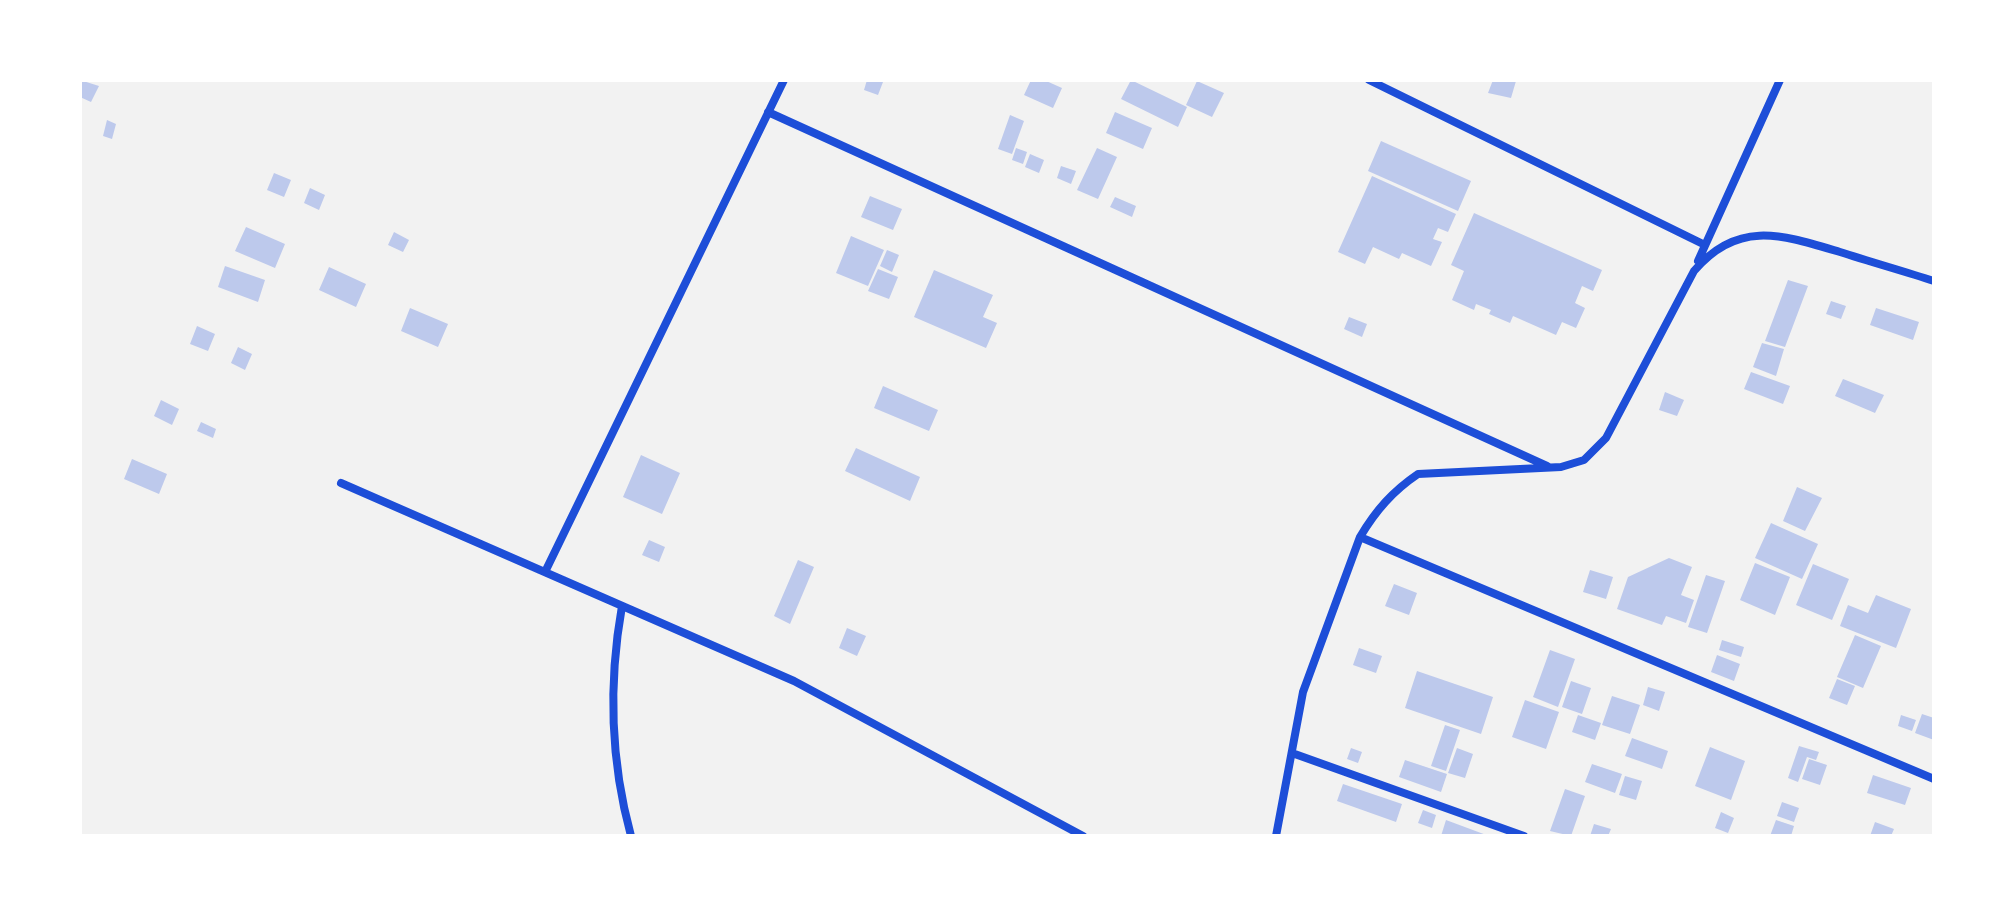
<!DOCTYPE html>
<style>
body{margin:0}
#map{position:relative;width:2014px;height:916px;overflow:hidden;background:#f2f2f2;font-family:Signika,sans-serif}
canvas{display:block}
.frame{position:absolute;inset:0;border:82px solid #fff;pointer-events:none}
</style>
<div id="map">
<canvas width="2014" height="916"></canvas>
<div class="frame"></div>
</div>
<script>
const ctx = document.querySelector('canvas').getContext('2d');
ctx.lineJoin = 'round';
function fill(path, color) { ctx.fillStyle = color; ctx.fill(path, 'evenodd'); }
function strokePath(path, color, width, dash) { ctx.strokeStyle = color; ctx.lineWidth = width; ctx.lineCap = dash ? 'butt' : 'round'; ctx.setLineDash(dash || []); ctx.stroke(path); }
fill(new Path2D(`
 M80,80l19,6 -8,16 -11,-5z
 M867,80l16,2 -5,13 -14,-5z
 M1031,80h13l18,8 -9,20 -29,-13z
 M1131,80l56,27 -9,20 -57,-28z
 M1493,80l23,1 -5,17 -23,-5z
 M1197,81l27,12 -12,24 -26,-12z
 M1115,112l37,16 -9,21 -37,-16z
 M1010,115l14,6 -12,33 -14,-5z
 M107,120l9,4 -4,15 -9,-3z
 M1381,141l90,40 -13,30 -90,-40z
 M1016,148l11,4 -4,12 -11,-4z
 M1097,148l20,9 -19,42 -21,-9z
 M1030,154l14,6 -5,13 -14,-6z
 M1061,166l15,5 -5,13 -14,-6z
 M274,173l17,7 -7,17 -17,-7z
 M1372,176l84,38 -8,18 -10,-4 -5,11 9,3 -11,24 -29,-13 -3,6 -26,-12 -8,17 -27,-12z
 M310,188l15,7 -6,15 -15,-7z
 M870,196l32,13 -9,21 -32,-13z
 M1115,197l21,9 -4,11 -22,-10z
 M1474,213l128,57 -9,21 -11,-5 -7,17 10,5 -9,20 -14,-6 -6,13 -43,-19 -3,7 -21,-9 2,-4 -15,-6 -2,6 -22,-10 12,-29 -13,-6z
 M246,227l39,17 -10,24 -40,-17z
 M394,232l15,8 -6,12 -15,-7z
 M851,236l33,14 -16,36 -32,-13z
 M887,250l12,5 -7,17 -12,-6z
 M225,266l40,14 -7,22 -40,-15z
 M329,267l37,17 -10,23 -37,-17z
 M878,269l20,8 -9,22 -21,-8z
 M934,270l59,25 -10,22 14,6 -11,25 -72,-31z
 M1788,280l20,6 -23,61 -20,-6z
 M1831,301l15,5 -5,13 -15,-5z
 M410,308l38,16 -10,23 -37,-16z
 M1876,308l43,14 -6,18 -43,-15z
 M1349,317l18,7 -5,13 -18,-8z
 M197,326l18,8 -7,17 -18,-7z
 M1762,343l22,6 -8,27 -23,-9z
 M238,347l14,7 -7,16 -14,-7z
 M1751,372l39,14 -7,18 -39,-15z
 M1843,379l41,16 -9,18 -40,-17z
 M883,386l55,24 -9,21 -55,-23z
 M1665,392l19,8 -7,16 -18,-6z
 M161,400l18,9 -7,16 -18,-9z
 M201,422l15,7 -3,9 -16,-7z
 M856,448l64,29 -10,24 -65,-30z
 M641,455l39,18 -18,41 -39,-17z
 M132,459l35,15 -8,20 -35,-15z
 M1797,487l25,11 -17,33 -22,-10z
 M1771,523l47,21 -16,35 -47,-21z
 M649,540l16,7 -6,15 -17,-7z
 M1669,558l23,9 -11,28 13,5 -8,23 -20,-7 -4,9 -45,-16 11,-32z
 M798,560l16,7 -24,57 -16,-8z
 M1755,563l35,14 -15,38 -35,-15z
 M1813,564l36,15 -17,41 -36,-15z
 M1590,570l23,7 -7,22 -23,-7z
 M1706,575l19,6 -18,52 -19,-6z
 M1394,584l23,9 -8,22 -24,-9z
 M1876,595l35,14 -15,39 -56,-22 8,-21 20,8z
 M847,628l19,8 -9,20 -18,-8z
 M1855,635l26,11 -18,42 -26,-11z
 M1722,640l22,7 -3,10 -22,-7z
 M1359,648l23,8 -6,17 -23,-8z
 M1550,650l25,9 -17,48 -25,-10z
 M1717,655l23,9 -6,17 -23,-9z
 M1417,671l76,26 -12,37 -76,-26z
 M1837,679l18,7 -8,19 -18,-7z
 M1571,681l20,7 -9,26 -20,-7z
 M1648,687l17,5 -6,19 -16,-6z
 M1612,696l28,9 -10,29 -28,-9z
 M1525,700l34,12 -13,37 -34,-12z
 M1922,714l12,4v22l-19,-7z
 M1578,715l23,8 -6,17 -23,-8z
 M1901,715l15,5 -4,11 -14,-5z
 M1445,725l15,5 -14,41 -15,-5z
 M1632,738l36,13 -6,18 -37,-13z
 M1799,746l20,6 -3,8 -9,-3 -9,25 -10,-4z
 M1710,747l35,14 -14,39 -36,-14z
 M1351,748l11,4 -4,11 -11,-4z
 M1457,748l16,6 -8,24 -17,-5z
 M1809,759l18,6 -7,20 -18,-6z
 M1405,760l42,14 -6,18 -42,-15z
 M1592,764l30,10 -7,19 -30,-11z
 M1873,775l38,13 -6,17 -38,-12z
 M1625,776l17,5 -6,19 -17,-5z
 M1343,784l59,20 -6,18 -59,-21z
 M1565,789l20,7 -14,40 -21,-5z
 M1782,802l17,6 -5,14 -17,-6z
 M1423,810l13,5 -4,13 -14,-5z
 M1721,812l13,6 -6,15 -13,-5z
 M1446,820l43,16h-48z
 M1776,820l18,6 -3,10h-21z
 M1875,822l19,7 -3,7h-21z
 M1594,824l17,5 -3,7h-18z`), '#bdc9ec');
strokePath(new Path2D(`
 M1369,80l336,165
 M768,112l779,354
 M1698,261l82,-181
 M341,483l453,198 289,155
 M1360,537l574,242
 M545,572l239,-492
 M622,606c-14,79 -12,153 9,230
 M1292,753l232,83
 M1276,836l27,-144 57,-155c16,-27 33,-46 58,-63l143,-7 23,-7 22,-22 88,-167c44,-52 89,-36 146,-19 31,10 63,19 94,29`), '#1d4ed8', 8);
</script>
